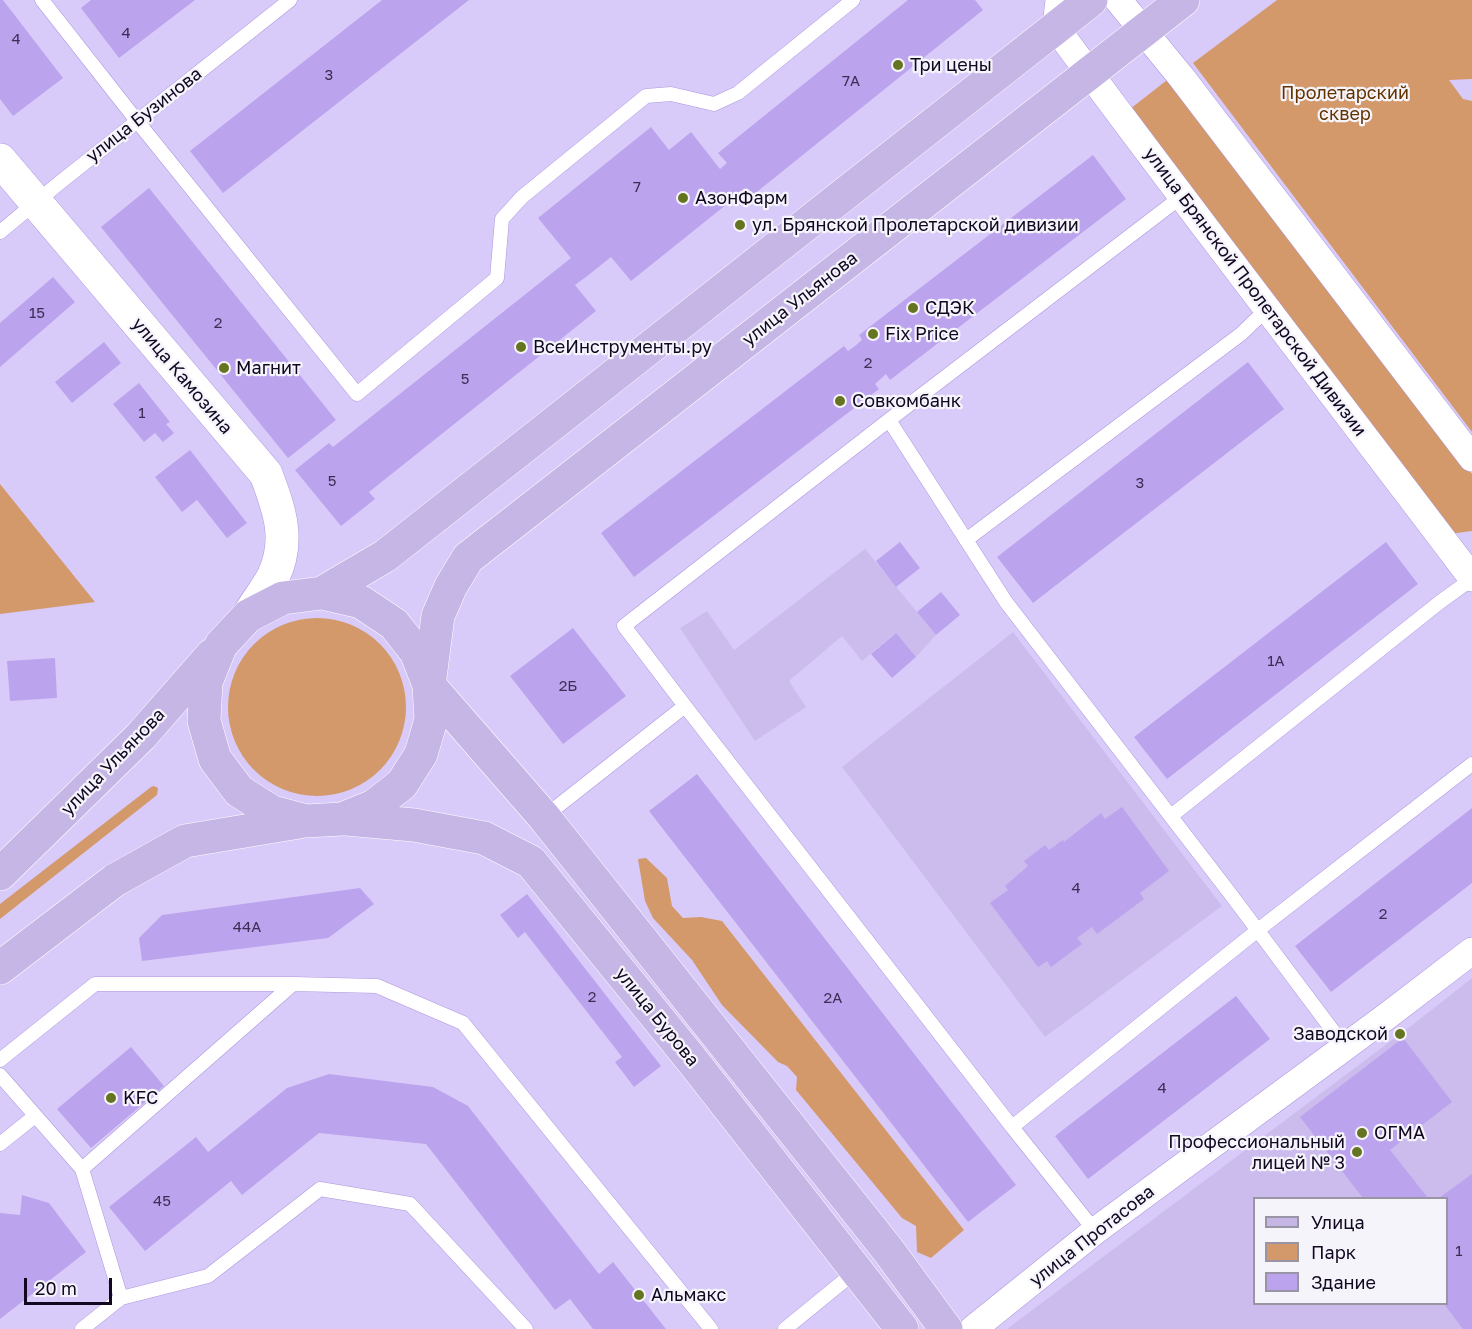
<!DOCTYPE html>
<meta charset="utf-8">
<style>
body{margin:0}
#map{position:relative;width:1472px;height:1329px;overflow:hidden;background:#d9cbf9;font-family:"Golos Text",sans-serif}
canvas{display:block}
.legend{position:absolute;left:1253px;top:1197px;width:195px;height:108px;box-sizing:border-box;background:#f6f4fb;border:2px solid #9a95a4;margin:0;padding:8px 10px;list-style:none;font-size:18px;color:#110721}
.legend li{display:flex;align-items:center;gap:12px;height:30px}
.legend b{width:30px;border:2px solid #9a95a4}
.scale{position:absolute;left:24px;top:1278px;width:88px;height:27px;box-sizing:border-box;border:3px solid #110721;border-top:0;padding-left:8px;font-size:18px;line-height:21px;white-space:nowrap;color:#110721;-webkit-text-stroke:4px #f6f4fb;paint-order:stroke}
</style>
<div id="map">
<canvas width="1472" height="1329"></canvas>
<ul class="legend">
<li><b style="height:8px;background:#c6b6e5"></b>Улица</li>
<li><b style="height:16px;background:#d3996b"></b>Парк</li>
<li><b style="height:16px;background:#bca3ee"></b>Здание</li>
</ul>
<div class="scale">20 m</div>
</div>
<script>
const ctx = document.querySelector('canvas').getContext('2d');
ctx.lineJoin = 'round';
function fill(path, color) { ctx.fillStyle = color; ctx.fill(path, 'evenodd'); }
function strokePath(path, color, width, dash) { ctx.strokeStyle = color; ctx.lineWidth = width; ctx.lineCap = dash ? 'butt' : 'round'; ctx.setLineDash(dash || []); ctx.stroke(path); }
function label(font, color, halo, rows, align = 'center') {
  ctx.font = font + ' "Golos Text",sans-serif'; ctx.lineWidth = 4.5; ctx.setLineDash([]); ctx.textBaseline = 'middle'; ctx.strokeStyle = halo; ctx.fillStyle = color; for (const [text, x, y, turn = 0] of rows) {
    ctx.save(); ctx.translate(x, y); ctx.rotate((+turn || 0) * Math.PI / 180); ctx.textAlign = isNaN(turn) ? turn : align; if (halo) ctx.strokeText(text, 0, 0); ctx.fillText(text, 0, 0); ctx.restore();
  }
}
fill(new Path2D(`
 M865,549l71,86 -20,22 -21,-24 -33,28 -20,-25 -53,45 17,26 -51,34 -75,-113 27,-17 27,39z
 M1013,632l209,274 -177,131 -203,-270z
 M1472,978v351h-465l413,-310zM1254,1198h192v106h-192z`), '#cbbced');
fill(new Path2D(`
 M1277,0h195v79l-23,1 14,19 9,2v331l-279,-369z
 M1171,77l301,397v57l-23,3 -319,-425z
 M0,484l95,118 -95,12z
 M228 707a89 89 0 1 1 178 0a89 89 0 1 1-178 0Z
 M154,786l4,2 -1,7 -157,124v-15l151,-117z
 M646,858l21,20 5,28 11,12 18,-1 21,4 242,309 -33,28 -14,-6 -1,-26 -14,-8 -106,-128 1,-13 -10,-11 -9,-4 -56,-57 -30,-45 -39,-42 -8,-17 -7,-42z`), '#d3996b');
fill(new Path2D(`
 M0,0h3l60,78 -50,38 -13,-17z
 M91,0h104l-76,58 -38,-50z
 M382,0h87l-246,193 -33,-42z
 M908,0h67l8,10 -230,185 -6,-7 -116,93 -20,-24 -25,20 -11,8 21,26 -227,181 6,7 -34,27 -46,-56 34,-27 4,4 238,-189 -33,-40 113,-91 18,23 22,-18 29,37 7,-6 -9,-10z
 M1093,155l33,44 -236,181 -4,-6 -11,10 4,5 -245,188 -33,-44 243,-187 4,5 7,-5 7,-6 -3,-5z
 M149,188l187,232 -48,38 -187,-231z
 M53,277l22,25 -75,65v-44z
 M104,342l17,21 -49,40 -17,-21z
 M1248,362l36,47 -251,194 -36,-46z
 M139,383l31,39 -4,2 8,9 -11,9 -8,-9 -11,9 -31,-38z
 M190,450l57,73 -20,15 -30,-38 -15,12 -27,-35z
 M900,542l20,26 -24,19 -20,-26z
 M1386,542l32,42 -251,195 -33,-42z
 M941,592l19,23 -24,20 -19,-23z
 M573,628l53,68 -63,48 -53,-68z
 M896,633l20,24 -24,21 -21,-24z
 M55,658l2,40 -47,3 -3,-40z
 M697,774l319,411 -48,37 -319,-411z
 M1122,807l47,64 -29,22 4,6 -47,35 -5,-7 -15,11 5,6 -31,23 -4,-6 -9,6 -48,-64 18,-13 -3,-4 23,-20 -4,-5 21,-16 4,5 14,-10 1,2 37,-29 4,6z
 M1472,808v75l-141,109 -36,-46z
 M360,888l14,16 -46,34 -186,23 -3,-23 23,-23z
 M527,894l134,172 -27,21 -19,-25 7,-5 -97,-125 -7,6 -18,-23z
 M1236,996l34,43 -182,140 -33,-43z
 M1403,1038l49,64 -62,48 38,48h-65l-63,-81z
 M131,1047l33,39 -73,62 -34,-39z
 M329,1074l104,13 35,19 131,168 14,-12 53,67h-73l-23,-30 -15,11 -129,-166 -107,-11 -77,62 -11,-14 -86,70 -36,-44 87,-70 12,15 79,-64z
 M1472,1174v155h-9l-19,-25h2v-106h-7z
 M22,1195l27,8 37,49 -86,67v-106l20,2z`), '#bca3ee');
const service = new Path2D(`
 M42,0l95,121 220,273 140,-116 5,-59 20,-22 124,-101 25,-2 43,10 24,-11 115,-93
 M1181,197l-292,223 117,182 226,294 113,151
 M0,232l58,-48 232,-184
 M966,540l275,-206 27,-26
 M685,706l327,421
 M1171,816l269,-214 32,-23
 M544,817l141,-111 -61,-80 265,-206
 M0,1060l95,-76h198
 M0,1075l82,94 39,129 -39,31
 M0,1144l35,-28
 M82,1169l211,-185 84,2 86,37 248,306
 M1095,1231l-83,-104 246,-197 214,-166
 M121,1298l87,-22 112,-87 90,15 116,125
 M785,1329l71,-58`);
const minor = new Path2D(`
 M1059,0l-3,28c136,185 277,366 416,550
 M1118,0l64,78 290,380
 M973,1329l122,-98 292,-215 85,-65`);
const tertiary = new Path2D(`
 M0,160l266,314c13,35 25,66 7,103 -7,13 -17,26 -25,39`);
const primary = new Path2D(`
 M322,593l63,-37 706,-556
 M346,819l68,6 70,13 47,24 160,197 211,270
 M0,874l141,-138 71,-81
 M0,968l115,-88 70,-39 114,-19
 M946,1329l-58,-79 -344,-433 -115,-132 -13,-33 -22,-28 -33,-22 -39,-9 -39,5 -35,18 -27,29 -15,37 -2,39 11,38 24,32 33,21 34,9 36,-2 32,-13 28,-22 19,-30 10,-34 -2,-35 9,-69 13,-30 17,-28 715,-558`);
strokePath(service, '#ae96df', 15);
strokePath(minor, '#ae96df', 28);
strokePath(tertiary, '#ae96df', 34);
strokePath(primary, '#fff', 34);
strokePath(service, '#fff', 14);
strokePath(minor, '#fff', 27);
strokePath(tertiary, '#fff', 33);
strokePath(primary, '#c6b6e5', 33);
for (const [x, y, r, color] of [
 [898,65,6,"#657420"],
 [683,198,6,"#657420"],
 [740,225,6,"#657420"],
 [913,308,6,"#657420"],
 [873,334,6,"#657420"],
 [521,347,6,"#657420"],
 [224,368,6,"#657420"],
 [840,401,6,"#657420"],
 [1400,1034,6,"#657420"],
 [111,1098,6,"#657420"],
 [1362,1133,6,"#657420"],
 [1357,1152,6,"#657420"],
 [639,1295,6,"#657420"]
]) { const dot = new Path2D(); dot.arc(x, y, r, 0, 2 * Math.PI); ctx.fillStyle = color; ctx.fill(dot); strokePath(dot, '#f6f4fb', 2); }
label('15px', '#3c2e54', null, [
 ["4",126,33],
 ["4",16,39],
 ["3",329,75],
 ["7А",851,81],
 ["7",637,187],
 ["15",37,313],
 ["2",218,323],
 ["2",868,363],
 ["5",465,379],
 ["1",142,413],
 ["5",332,481],
 ["3",1140,483],
 ["1А",1276,661],
 ["2Б",568,686],
 ["4",1076,888],
 ["2",1383,914],
 ["44А",247,927],
 ["2",592,997],
 ["2А",833,998],
 ["4",1162,1088],
 ["45",162,1201],
 ["1",1459,1251]
]);
label('18px', '#110721', '#f6f4fb', [
 ["Три цены",910,65],
 ["АзонФарм",695,198],
 ["ул. Брянской Пролетарской дивизии",752,225],
 ["СДЭК",925,308],
 ["Fix Price",885,334],
 ["ВсеИнструменты.ру",533,347],
 ["Магнит",236,368],
 ["Совкомбанк",852,401],
 ["Заводской",1388,1034,"right"],
 ["KFC",123,1098],
 ["ОГМА",1374,1133],
 ["Профессиональный",1345,1142,"right"],
 ["лицей № 3",1345,1163,"right"],
 ["Альмакс",651,1295]
], 'left');
label('18px', '#623200', '#f6f4fb', [
 ["Пролетарский",1345,93],
 ["сквер",1345,114]
]);
label('18px', '#110721', '#f6f4fb', [
 ["улица Бузинова",144,115,-38],
 ["улица Брянской Пролетарской Дивизии",1255,292,53],
 ["улица Ульянова",800,299,-38],
 ["улица Камозина",182,376,50],
 ["улица Ульянова",113,762,-46],
 ["улица Бурова",657,1017,51],
 ["улица Протасова",1092,1236,-38]
]);
</script>
